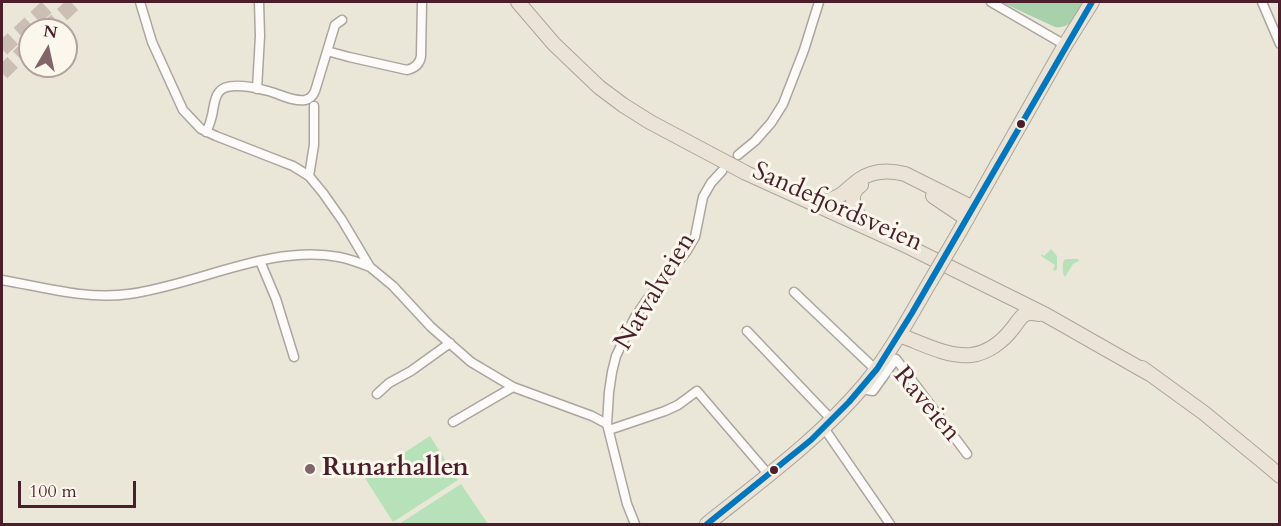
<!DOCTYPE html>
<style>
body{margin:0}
#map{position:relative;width:1281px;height:526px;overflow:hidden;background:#eae6d8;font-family:Cardo,serif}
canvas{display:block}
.frame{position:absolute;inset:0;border:3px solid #4a1f2b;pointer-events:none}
.north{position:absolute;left:18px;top:18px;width:60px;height:60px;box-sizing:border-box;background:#fbf7ec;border:2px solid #b4a19f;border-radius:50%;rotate:9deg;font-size:16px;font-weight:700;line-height:24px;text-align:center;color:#4a1f2b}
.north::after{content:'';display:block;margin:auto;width:21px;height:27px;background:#826568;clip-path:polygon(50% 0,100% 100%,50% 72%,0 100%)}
.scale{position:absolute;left:18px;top:481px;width:118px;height:27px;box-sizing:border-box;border:3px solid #4a1f2b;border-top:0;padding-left:8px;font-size:18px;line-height:21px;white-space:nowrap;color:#4a1f2b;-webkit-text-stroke:4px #fbf7ec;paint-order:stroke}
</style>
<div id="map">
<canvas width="1281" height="526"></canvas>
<div class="frame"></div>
<div class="north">N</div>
<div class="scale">100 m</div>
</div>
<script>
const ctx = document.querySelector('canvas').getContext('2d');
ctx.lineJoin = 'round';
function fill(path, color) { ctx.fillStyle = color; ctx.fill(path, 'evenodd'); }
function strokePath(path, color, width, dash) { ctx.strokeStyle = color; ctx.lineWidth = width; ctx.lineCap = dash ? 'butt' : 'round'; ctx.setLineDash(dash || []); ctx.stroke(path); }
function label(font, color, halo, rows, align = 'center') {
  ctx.font = font + ' Cardo,serif'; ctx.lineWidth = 6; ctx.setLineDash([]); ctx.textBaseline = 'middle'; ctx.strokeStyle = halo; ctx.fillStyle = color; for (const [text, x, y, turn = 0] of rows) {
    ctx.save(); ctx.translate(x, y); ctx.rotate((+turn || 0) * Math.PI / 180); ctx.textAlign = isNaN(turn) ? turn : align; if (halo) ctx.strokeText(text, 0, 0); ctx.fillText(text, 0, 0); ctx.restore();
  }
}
fill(new Path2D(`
 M1051,249l6,7v13l-2,2 -2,-1 2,-5 -14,-9 1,-2 2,2z
 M1067,259h11l1,2 -6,3 -8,13c-3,-4 -3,-12 -1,-17z
 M430,436l28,44 -65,42 -28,-44z
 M461,484l27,40h-89z`), '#b7e2b9');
fill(new Path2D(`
 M1001,2h83c-9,13 -12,27 -29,25z`), '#a8d0ab');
strokePath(new Path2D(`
 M45,30l31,-28
 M2,49l50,-47
 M2,73l28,-28`), '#cabeb5', 15, [15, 8]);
const street = new Path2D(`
 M140,2l12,40 31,68 18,19 15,7 64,25 13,5 16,10 14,17 19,27 28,47 23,19 38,41 40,35 42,25 79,29 15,8
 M991,2l74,43
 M1262,2l18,42
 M327,51l22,6 58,13c8,-2 13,-6 14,-14l1,-54
 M257,89l3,-53 -1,-34
 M206,132c2,-4 4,-8 5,-13 3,-8 2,-20 8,-27 8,-11 38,-4 49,-1 12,3 25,11 37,9 5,-1 8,-4 10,-9l20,-66 7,-5
 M738,155l17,-14 16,-18 12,-19 21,-54 15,-48
 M309,176l5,-31v-39
 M260,261l16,38 18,58
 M2,280c41,7 84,20 127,14 68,-9 141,-50 210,-37 11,2 21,6 31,10
 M794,292l82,78
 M747,331l85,89
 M861,389l12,2 23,-32 71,95
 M377,394l12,-11 22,-12 39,-28
 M453,422l60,-35
 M824,428l66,96
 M609,430l56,-19 13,-6 19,-14 72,84
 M635,524l-8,-20 -20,-80 2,-32 3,-20 4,-16 19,-39 11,-16 40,-49 9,-15 8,-40 8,-14 11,-12`);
const primary = new Path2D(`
 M518,2l36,42 45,43 24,18 27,17 96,51 163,74 137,68 102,58
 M933,196l34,23
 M824,202c19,-5 21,-12 35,-22 14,-10 30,-10 46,-6l68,34
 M859,217c-6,-13 -11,-23 2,-32
 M957,236l108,-191 27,-43
 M899,335c23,8 47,22 72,20 17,-2 32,-14 42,-27 4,-5 7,-11 12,-14 5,-2 10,-1 14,0
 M1142,368l62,45 62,51 14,12
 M707,524c55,-44 113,-86 159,-141 25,-31 44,-67 64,-101`);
strokePath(street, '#aca59e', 11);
strokePath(primary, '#aca59e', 16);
strokePath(street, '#fcfbf9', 8);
strokePath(primary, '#eae3d6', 14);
const primaryBridge = new Path2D(`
 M930,282l27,-46`);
strokePath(primaryBridge, '#aca59e', 16, []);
strokePath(primaryBridge, '#eae3d6', 14);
strokePath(new Path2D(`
 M707,524l104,-84 38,-38 28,-33 35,-56 180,-311`), '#0277bd', 6);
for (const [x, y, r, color] of [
 [1021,124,5,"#4a1f2b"],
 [310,469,6,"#826568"],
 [774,470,5,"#4a1f2b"]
]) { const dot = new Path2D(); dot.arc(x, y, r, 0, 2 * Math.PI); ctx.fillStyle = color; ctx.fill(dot); strokePath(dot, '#fbf7ec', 2); }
label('26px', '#4a1f2b', '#fbf7ec', [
 ["Sandefjordsveien",837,208,24],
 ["Natvalveien",656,292,-59],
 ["Raveien",926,405,50]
]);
label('bold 26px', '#4a1f2b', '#fbf7ec', [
 ["Runarhallen",322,469]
], 'left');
</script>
